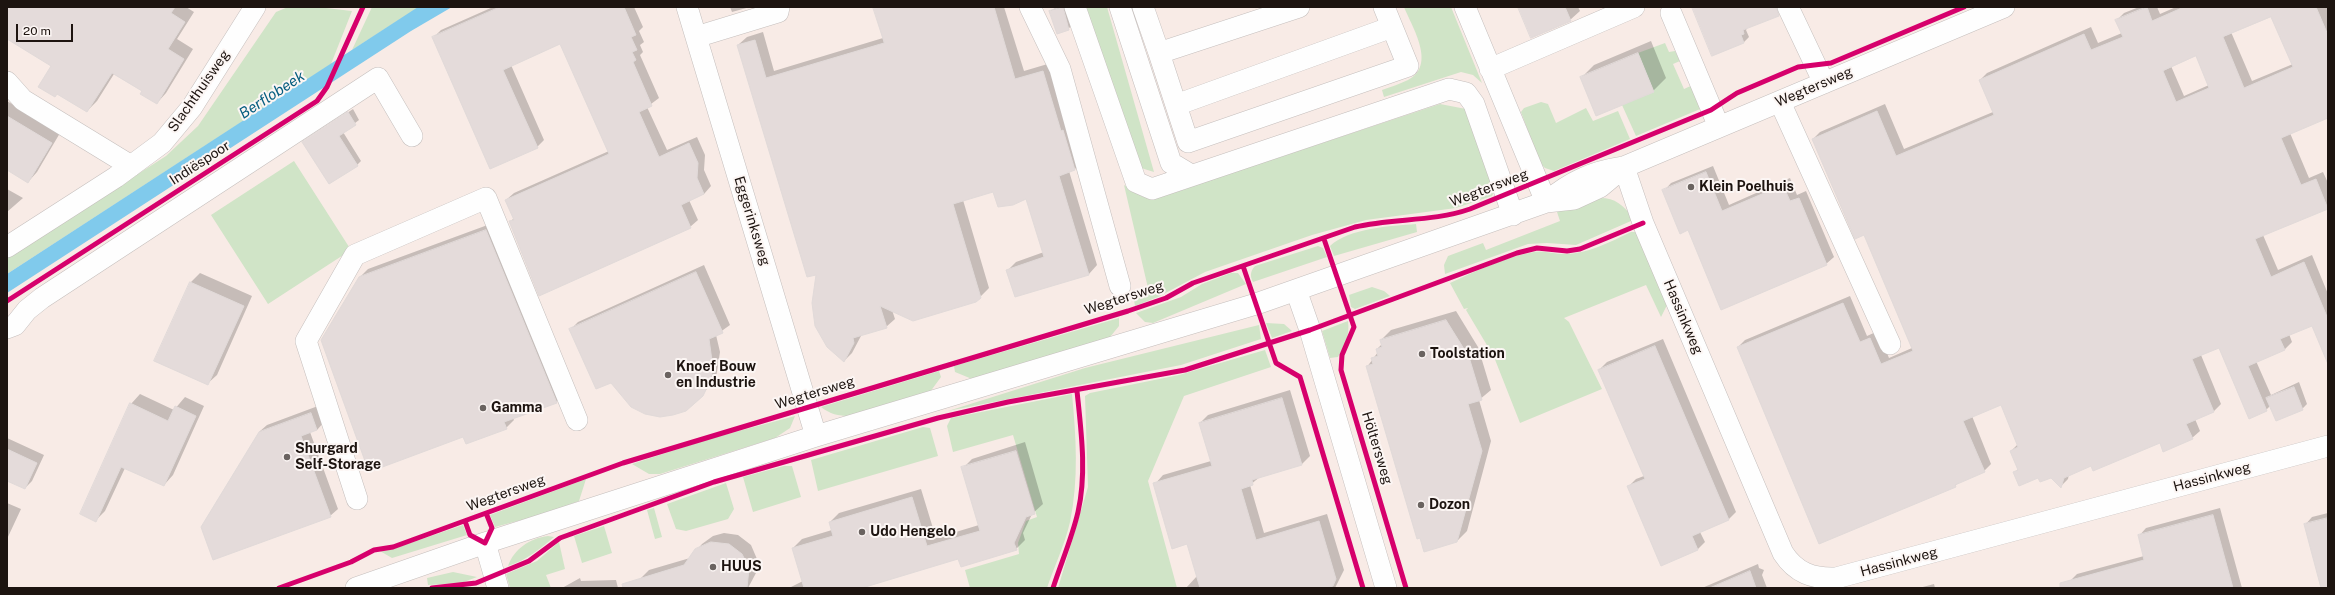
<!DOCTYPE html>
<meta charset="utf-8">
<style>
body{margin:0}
#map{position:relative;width:2335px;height:595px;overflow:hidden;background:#faf7f6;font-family:"Public Sans",sans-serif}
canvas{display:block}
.frame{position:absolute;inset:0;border:8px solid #1d1410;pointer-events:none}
.scale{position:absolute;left:16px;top:24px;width:57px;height:18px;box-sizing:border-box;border:2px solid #1d1410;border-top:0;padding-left:5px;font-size:12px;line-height:14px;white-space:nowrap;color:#1d1410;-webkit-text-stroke:3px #fcf6f4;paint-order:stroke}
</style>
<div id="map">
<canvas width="2335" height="595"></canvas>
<div class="frame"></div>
<div class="scale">20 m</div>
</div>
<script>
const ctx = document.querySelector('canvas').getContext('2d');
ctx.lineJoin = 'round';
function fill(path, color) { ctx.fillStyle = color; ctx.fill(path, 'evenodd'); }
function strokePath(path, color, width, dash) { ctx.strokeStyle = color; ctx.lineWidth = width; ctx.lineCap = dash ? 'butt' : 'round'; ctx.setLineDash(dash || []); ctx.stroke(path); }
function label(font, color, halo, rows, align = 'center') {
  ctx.font = font + ' "Public Sans",sans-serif'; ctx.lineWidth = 4; ctx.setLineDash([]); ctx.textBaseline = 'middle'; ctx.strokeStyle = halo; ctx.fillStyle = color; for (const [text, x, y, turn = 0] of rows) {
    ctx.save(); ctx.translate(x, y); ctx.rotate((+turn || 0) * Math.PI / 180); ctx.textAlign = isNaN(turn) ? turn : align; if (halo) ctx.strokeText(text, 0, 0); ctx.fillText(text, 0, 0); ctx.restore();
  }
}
fill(new Path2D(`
 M7,7h2321v581h-2321z`), '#f8ebe6');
fill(new Path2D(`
 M288,7h29l35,4 -21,53 -324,210v-16l159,-102 32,-30 78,-114z
 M372,7h47l-67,43z
 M1081,7h26l47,165 -13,-4z
 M1404,7h47l31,76 -9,-8 -12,-3 -77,25 -2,-7c8,-3 18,-6 26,-10 29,-15 4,-53 -4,-73z
 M1665,43l4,9 6,-1 5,10 -7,3 11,25 11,-5 10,23 -69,29 -14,-31 32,-13 -16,-39z
 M1541,102l7,2 8,19 30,-15 7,13 25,-10 12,28 -76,32 -9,-3 -5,-5 -19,-51 3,-4z
 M1440,104l26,5 30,79 -4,8 -36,12 -90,12 -54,15 -107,37 -47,25 -23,9 -2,-12 15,-6 -24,-103 19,12 25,-3z
 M294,161l57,89 -83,54 -57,-89z
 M1600,198c16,0 22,7 32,18l-1,5 -55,24 -29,-2 -19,1 -83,30 -1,-9 4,-9 35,-13 3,7 74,-29 -3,-9 25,-11z
 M1416,224l1,8 -83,24 -4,-10c19,-18 61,-20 86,-22z
 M1631,232h8l28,73 -6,12 -15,-32 -82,33 5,4 33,67 -82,34 -26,-66 -28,-47 2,-2 -4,1 -14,-26c26,-12 55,-26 84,-31 9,-2 20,2 30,2 24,0 46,-12 67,-22z
 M1318,246l5,2 4,9 -74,25c-3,-5 -3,-11 2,-16z
 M1231,273h7l8,11 -93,39 -8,-1 -9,-9 45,-16 21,-13z
 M1372,287l12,4 6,5 -35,13 -4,-2 -2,-12z
 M1119,318v8l-9,11 -138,42 -17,-7 -1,-6z
 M1348,321c2,15 -3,24 -10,36l-8,1 -8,-27z
 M1266,323l18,1 8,7 -20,7z
 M1259,325l2,14 -80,26 -233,46 137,-43z
 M1265,350l6,17 -87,29 -36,85 29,107h-119l30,-101 -3,-91 5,-3 89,-18z
 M939,371l2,6 -11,15 -80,24c-12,0 -20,-2 -29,-9z
 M1072,394c4,42 7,85 -2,128 -5,22 -16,45 -23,66h-77l-5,-18 54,-16 -1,-11 8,-22 11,-4 -24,-82 -60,17 -6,-26 4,-8z
 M795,416l-5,12 -15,10 -115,36h-11l-17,-10 77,-25z
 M923,427l7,1 8,28 -120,35 -7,-31z
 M784,466h8l9,31 -48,15 -10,-35z
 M586,479l-7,22 -35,13 -49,13 -5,-12z
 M726,483l8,26 -6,10 -42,12 -10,-2 -9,-25z
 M654,508l8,29 -7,2 -8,-29z
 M463,525l4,10 -75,23 -12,-7 10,-1z
 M604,526l8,27 -30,10 -8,-27z
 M548,536l6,1c-14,12 -27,23 -46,29 6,-17 22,-28 40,-30z
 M559,542l6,27 -19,6 5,13h-41l-4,-14 31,-13z
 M453,572l24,5 -16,6 -33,2 -1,-7z`), '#d0e4c7');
fill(new Path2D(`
 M418,7h34l-41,24 -404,262v-19z`), '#80caec');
fill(new Path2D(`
 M7,7h179l8,5 -17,27 16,10 -27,44 -9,10 -14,-12 -29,-17 -17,27 -10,10 -35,-46 -45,-27z
 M493,7h141l9,20 -4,4 5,11 -4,3 3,7 -3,3 19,43 -12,9 20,43 30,-13 8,18 -1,15 7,16 -7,8 -15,6 9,20 -8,7 -180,-5 4,-4 -8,-18 8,-7 95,-42 -48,-108 -50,22 33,75 -7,7 -104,-109 8,-8z
 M730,7h20l-18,5z
 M874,7h130l20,64 27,-8 32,98 -8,8 -6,2 28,94 -8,9 -74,22 -7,-26 8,-8 28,-10 -17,-55 -33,-7 -31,10 26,88 -13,13 -84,9 3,9 -9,8 -24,7 -10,19 -8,8 -27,-88 -79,-228 9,-8 16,-5 11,39 109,-33z
 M1057,7h8l6,20 -14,6 -7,-22z
 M1519,7h59l2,4 -10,9z
 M1693,7h83l2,6 -4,4 -26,10 -2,3 3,7 -5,5 -31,13z
 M2139,7h18l3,7 16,-7h152v110l-38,16 19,45 14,-6 5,11v24l-65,28 15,35 34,-15 16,39v40l-16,-10 -23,10 3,8 -7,7 -29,12 15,34 28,-13 8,22 -5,5 -32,-3 -4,4 -47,-64 -18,9 20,49 -7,7 -19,8 5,12 -8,7 -32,3 -68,24 -23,9 -1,5 -7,7 -9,-10 -37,-4 3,-3 -7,-18 7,-7 -16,-40 -30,12 19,48 -7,7 -25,11 -4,4 -217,-139 7,-7 105,-44 17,40 11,-5 11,27 23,-10 -47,-114 -52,-95 7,-7 65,-28 19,45 89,-37 -13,-32 7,-7 104,-46 7,16 24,-10 -6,-12 8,-8zM2272,15l21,49 -41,17 -21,-49zM2196,55l13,30 -25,11 -13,-30z
 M1651,41l15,37 -13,13 -72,-13 13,-13z
 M7,101l53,32 -23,39 -9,10 -21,-13z
 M353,109l6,11 -16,12 18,29 -4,4 -53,-23z
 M1713,166l16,39 61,-27 7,17 9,-4 28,66 -8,7 -138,-35 -24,-38 7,-8z
 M7,189l16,9 -16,14z
 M493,223l71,172 -8,7 -43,16 1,2 -8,8 -42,8 -104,-159 8,-8z
 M704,265l26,60 -14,10 4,17 -4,26 -19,23 -126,-72 7,-7z
 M200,273l52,23 -35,79 -10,9 -52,-23 36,-79z
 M1456,311l22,36 13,43 -12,10 12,41 -24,90 -10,10 -90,-174 11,-15 -1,-3 5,-5 -1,-4 10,-10z
 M1663,339l73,173 -8,8 -28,12 5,10 -8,8 -69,-63 8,-8 8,-3 -45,-106 8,-8z
 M1290,390l20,66 -8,8 -41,12 -11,9 14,48 63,-19 17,56 -9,18h-149l11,-12 -9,-33 -33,-59 8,-9 48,-14 -11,-38 8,-8z
 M140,394l34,16 11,-13 19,9 -31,69 -9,10 -39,-17 -20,43 -9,9 35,-116z
 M318,406l6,16 -7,8 -7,2 28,77 -8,7 -71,-84 8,-7z
 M7,438l37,17 -12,26 -7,7 -18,-8z
 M1025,442l18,62 -11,10 -9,19 2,7 -9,9 -57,9 -100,30h-70l14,-7 -10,-33 9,-9 30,-9 -2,-8 9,-9 82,-24 15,49 43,-13 -16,-57 9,-9z
 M7,503l14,6 -14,30z
 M2220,508l22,80h-171l-1,-7 7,-7 67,-18 -5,-20 7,-8z
 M2328,513v75h-6l-17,-63 7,-8z
 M724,533l14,2 13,10 6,14 -1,14 -8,15h-128l21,-6 -1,-3 9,-9 41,-12 12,-14 11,-8z
 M1758,564l1,4 5,2 -2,5 5,13h-65z
 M580,578l1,3 35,-1 2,8h-56z
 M1934,584l1,4h-16z`), '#0003');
const building = new Path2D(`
 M7,7h168l-4,6 14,9 -17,27 16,10 -27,45 -17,-10 2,-3 -30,-18 -25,39 -30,-18 -2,3 -17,-10 13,-21 -44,-27z
 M500,7h124l12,28 -5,2 6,13 -5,2 4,8 -3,2 19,44 -13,6 20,45 30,-14 9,20 -1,15 7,16 -23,11 10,23 -152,68 -30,-75 5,-1 -9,-20 104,-46 -49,-110 -57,26 35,78 -48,21 -58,-132z
 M873,7h121l21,72 28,-8 18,60 2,-1 12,40 -16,6 30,99 -74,22 -9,-27 38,-13 -18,-58 -13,6 -15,2 -5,-15 -40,12 28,94 -5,4 -63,19 -33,-15 7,22 -34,10 1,5 -10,19 -17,-15 -12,-21 -3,-23 4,-28 -9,2 -70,-232 18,-5 11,38 118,-35z
 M1063,7l6,23 -12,4 -8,-23z
 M1518,7h47l6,14 -40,17z
 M1692,7h84l3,9 -36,14 1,4 -3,1 3,8 -32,13z
 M2147,7l5,14 32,-14h132l12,28v83l-47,20 20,47 15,-6 12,30 -73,30 16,38 33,-15 24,57v45l-16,-38 -32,13 5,11 -37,16 19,45 -18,8 -30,-71 -27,11 22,53 -28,12 7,15 -30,13 -3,-9 -67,28 -2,-5 -27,12 -3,10 -10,-10 -11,4 -2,-4 -19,8 -6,-14 5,-2 -8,-19 8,-4 -17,-42 -38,16 22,51 -30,13 1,2 -137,57 -82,-197 106,-44 17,39 10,-4 11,26 32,-13 -49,-116 -9,4 -43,-100 65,-28 19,45 98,-41 -15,-35 105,-46 7,16 32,-13 -8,-17zM2271,17l22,50 -49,21 -21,-51zM2196,56l13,32 -33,14 -13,-31z
 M1638,53l16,39 -58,24 -16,-39z
 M348,112l8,13 -17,11 19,30 -29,18 -27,-42z
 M7,116l45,27 -24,40 -21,-13z
 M1706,172l16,39 61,-26 7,16 9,-3 28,67 -106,45 -33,-80 -8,4 -18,-44z
 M486,230l71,173 -53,19 3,7 -41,15 -3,-7 -94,35 -48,-132 38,-63z
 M696,272l27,61 -14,6 4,29 -3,13 -7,15 -17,15 -13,4 -13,2 -15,-3 -14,-7 -20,-24 -15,6 -27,-60z
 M190,282l54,24 -36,79 -54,-24z
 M1446,320l23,37 13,43 -14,4 14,47 -25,91 -33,10 -4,-14 -3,1 -51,-173 7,-2 -2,-6 7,-2 -2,-7 6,-2 -2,-7z
 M1655,346l74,174 -37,16 6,14 -37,16 -34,-80 18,-7 -47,-109z
 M2294,387l9,23 -27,11 -10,-23z
 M1282,398l20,67 -50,15 1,5 -12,4 15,51 63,-19 17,58 -3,7 -7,2h-126l-13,-44 -15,5 -19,-66 59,-17 -13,-43z
 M130,403l38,18 7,-15 21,10 -32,70 -43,-19 -25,55 -16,-8z
 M311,413l6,17 -16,6 30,81 -118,43 -12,-33 58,-95z
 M7,449l30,14 -12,26 -18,-8z
 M1016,451l19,63 -9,3 -12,26 3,7 -56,17 -3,-8 -96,29h-58l-12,-40 41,-12 -4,-14 83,-25 15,49 53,-15 -19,-64z
 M2213,515l20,73h-173v-5l84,-23 -6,-25z
 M2328,518v70h-7l-17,-64z
 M711,542l18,2 13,10 7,14 -2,20h-124l-1,-4 62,-19 11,-16z
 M1750,571l6,17h-46z`);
fill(building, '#e4dbda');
strokePath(building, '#e1dad9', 1);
const minor = new Path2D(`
 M687,7l129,429
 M1030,7l30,62 60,217
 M1075,7l61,175 16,7 297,-100 17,4 8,11 39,111
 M1120,7l51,156 20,12
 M1143,7l16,46 140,-46
 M1465,7l81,195
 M1788,7l36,76
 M1671,13l48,114
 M696,37l82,-25 1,-5
 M1159,53l29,89 220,-76 -24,-59
 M1490,69l144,-62
 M7,82l16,18 108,66
 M1780,102l110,242
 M1176,105l216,-78
 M1624,167l19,56 140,330c13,20 30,26 53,25l492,-132
 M1546,202c26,-21 45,-30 78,-35l380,-160
 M7,247l109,-70 46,-34 30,-36 63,-100
 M1296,290l14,40 76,258
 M7,328l8,-3 12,-15 15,-12 336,-220 34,58
 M357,499l-51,-158 49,-86 131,-57 91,222
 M485,543l13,45
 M356,588l129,-45 331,-107 440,-132 290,-102 28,-3 26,-12 24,-20`);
strokePath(minor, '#c5bfbd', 22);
strokePath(minor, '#fefefe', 21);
strokePath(new Path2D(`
 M1324,239l30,88 -12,28 -1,15 65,218
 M1243,266l33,97 24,14 63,211
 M7,301l310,-200 10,-14 36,-80
 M465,521l5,14 15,8 7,-15 -6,-15
 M279,588l72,-26 23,-12 19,-3 230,-84 505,-152 38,-13 27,-15 162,-56c38,-9 78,-5 115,-18l241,-99 26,-17 61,-26 33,-4 133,-56
 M432,588l44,-5 53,-22 31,-23 154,-56 224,-64 70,-16 177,-32 125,-40 207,-77 20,-5 30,3 13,-2 63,-26
 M1053,588c8,-25 19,-50 25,-76 9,-39 3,-82 -1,-121`), '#d6006c', 5);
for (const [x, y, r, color] of [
 [1691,187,4,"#6a6360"],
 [1422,354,4,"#6a6360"],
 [668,375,4,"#6a6360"],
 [483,408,4,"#6a6360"],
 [287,457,4,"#6a6360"],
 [1421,505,4,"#6a6360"],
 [862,532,4,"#6a6360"],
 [713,567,4,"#6a6360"]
]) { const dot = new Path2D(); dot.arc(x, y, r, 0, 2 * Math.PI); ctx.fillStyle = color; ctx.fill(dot); strokePath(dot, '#fcf6f4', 1.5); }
label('14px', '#1d1410', '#fcf6f4', [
 ["Wegtersweg",1814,87,-23],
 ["Slachthuisweg",199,91,-55],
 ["Indiëspoor",200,163,-33],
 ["Wegtersweg",1489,188,-21],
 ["Eggerinksweg",752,221,73],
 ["Wegtersweg",1124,298,-18],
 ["Hassinkweg",1683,317,67],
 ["Wegtersweg",815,393,-17],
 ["Höltersweg",1377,448,73],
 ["Hassinkweg",2212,477,-15],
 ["Wegtersweg",506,493,-20],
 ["Hassinkweg",1899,562,-15]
]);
label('bold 14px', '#1d1410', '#fcf6f4', [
 ["Klein Poelhuis",1699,187],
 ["Toolstation",1430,354],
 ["Knoef Bouw",676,367],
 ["en Industrie",676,383],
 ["Gamma",491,408],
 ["Shurgard",295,449],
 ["Self-Storage",295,465],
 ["Dozon",1429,505],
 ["Udo Hengelo",870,532],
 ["HUUS",721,567]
], 'left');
label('italic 15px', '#055d7f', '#fcf6f4', [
 ["Berflobeek",272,95,-33]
]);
</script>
